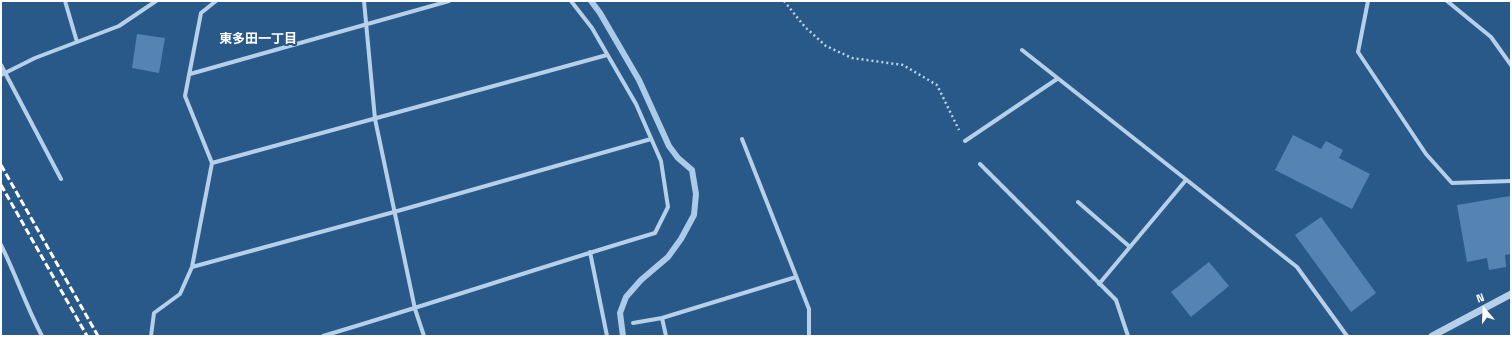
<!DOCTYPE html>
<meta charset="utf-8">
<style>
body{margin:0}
#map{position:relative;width:1512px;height:337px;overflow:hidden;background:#295989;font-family:"Space Grotesk",sans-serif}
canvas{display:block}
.frame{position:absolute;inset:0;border:2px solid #fff;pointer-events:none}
.north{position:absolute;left:1464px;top:289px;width:40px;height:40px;-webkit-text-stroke:3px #295989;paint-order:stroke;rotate:341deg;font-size:11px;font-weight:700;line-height:16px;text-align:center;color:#fff}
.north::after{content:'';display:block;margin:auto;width:14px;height:18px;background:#fff;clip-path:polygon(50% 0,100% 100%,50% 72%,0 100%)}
</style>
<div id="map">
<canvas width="1512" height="337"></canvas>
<div class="frame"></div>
<div class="north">N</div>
</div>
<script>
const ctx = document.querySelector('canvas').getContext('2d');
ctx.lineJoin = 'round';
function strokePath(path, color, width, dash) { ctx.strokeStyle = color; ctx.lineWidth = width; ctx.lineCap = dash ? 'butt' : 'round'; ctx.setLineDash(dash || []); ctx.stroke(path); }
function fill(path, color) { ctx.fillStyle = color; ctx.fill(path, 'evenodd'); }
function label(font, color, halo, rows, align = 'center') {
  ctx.font = font + ' "Space Grotesk","Noto Sans JP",sans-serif'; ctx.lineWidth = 4; ctx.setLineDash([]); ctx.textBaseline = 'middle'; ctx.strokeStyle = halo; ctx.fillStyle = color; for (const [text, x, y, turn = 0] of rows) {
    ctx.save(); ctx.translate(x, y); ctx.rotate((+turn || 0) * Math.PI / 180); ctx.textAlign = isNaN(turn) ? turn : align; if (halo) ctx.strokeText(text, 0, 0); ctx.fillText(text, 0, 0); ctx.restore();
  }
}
strokePath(new Path2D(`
 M591,1l9,12 39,67 30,66 9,12 14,12 4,24 -2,21 -13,24 -13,18 -27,23 -15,17 -6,16 3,23`), '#abcbe9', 6);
fill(new Path2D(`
 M137,34l28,4 -6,35 -27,-5z
 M1293,135l28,14 5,-8 17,9 -4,8 31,16 -18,35 -77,-39z
 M1510,196l1,58 -6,1 1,12 -17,3 -2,-12 -20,4 -10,-57z
 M1321,217l55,76 -25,19 -56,-77z
 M1209,262l20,24 -38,31 -20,-25z`), '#5684b2');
strokePath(new Path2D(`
 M784,1l21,26 21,19 26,12 51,7 34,20 22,45`), '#b6d0e9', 2.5, [2, 3]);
strokePath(new Path2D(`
 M65,1l12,41
 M364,1l11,118 40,190 9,27
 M1368,1l-10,51 68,102 26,29 59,-2
 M1447,1l44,36 20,28
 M1022,50l275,217 50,69
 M1,65l60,114
 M190,74l259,-73
 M1,75l34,-17 84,-32 37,-25
 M742,139l67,170v27
 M965,141l92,-62
 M212,163l395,-108
 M980,164l136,136 12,36
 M1078,202l52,45
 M1,245c15,30 25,61 41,91
 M590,252l17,84
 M192,267l202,-55 257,-73
 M1099,284l87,-104
 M662,318l4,18
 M633,323l29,-5 134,-41
 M151,336l3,-23 26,-19 12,-27 20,-104 -27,-67 16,-83 15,-12
 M323,336c111,-33 221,-70 332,-103l13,-26 -7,-46 -25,-57 -44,-76 -21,-27`), '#b6d0e9', 4);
strokePath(new Path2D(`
 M1432,336l79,-42`), '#b6d0e9', 7);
strokePath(new Path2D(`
 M1,165l97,171
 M1,185l86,151`), '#fff', 3, [7, 3]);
label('bold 13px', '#fff', '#295989', [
 ["東多田一丁目",258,39]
]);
</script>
